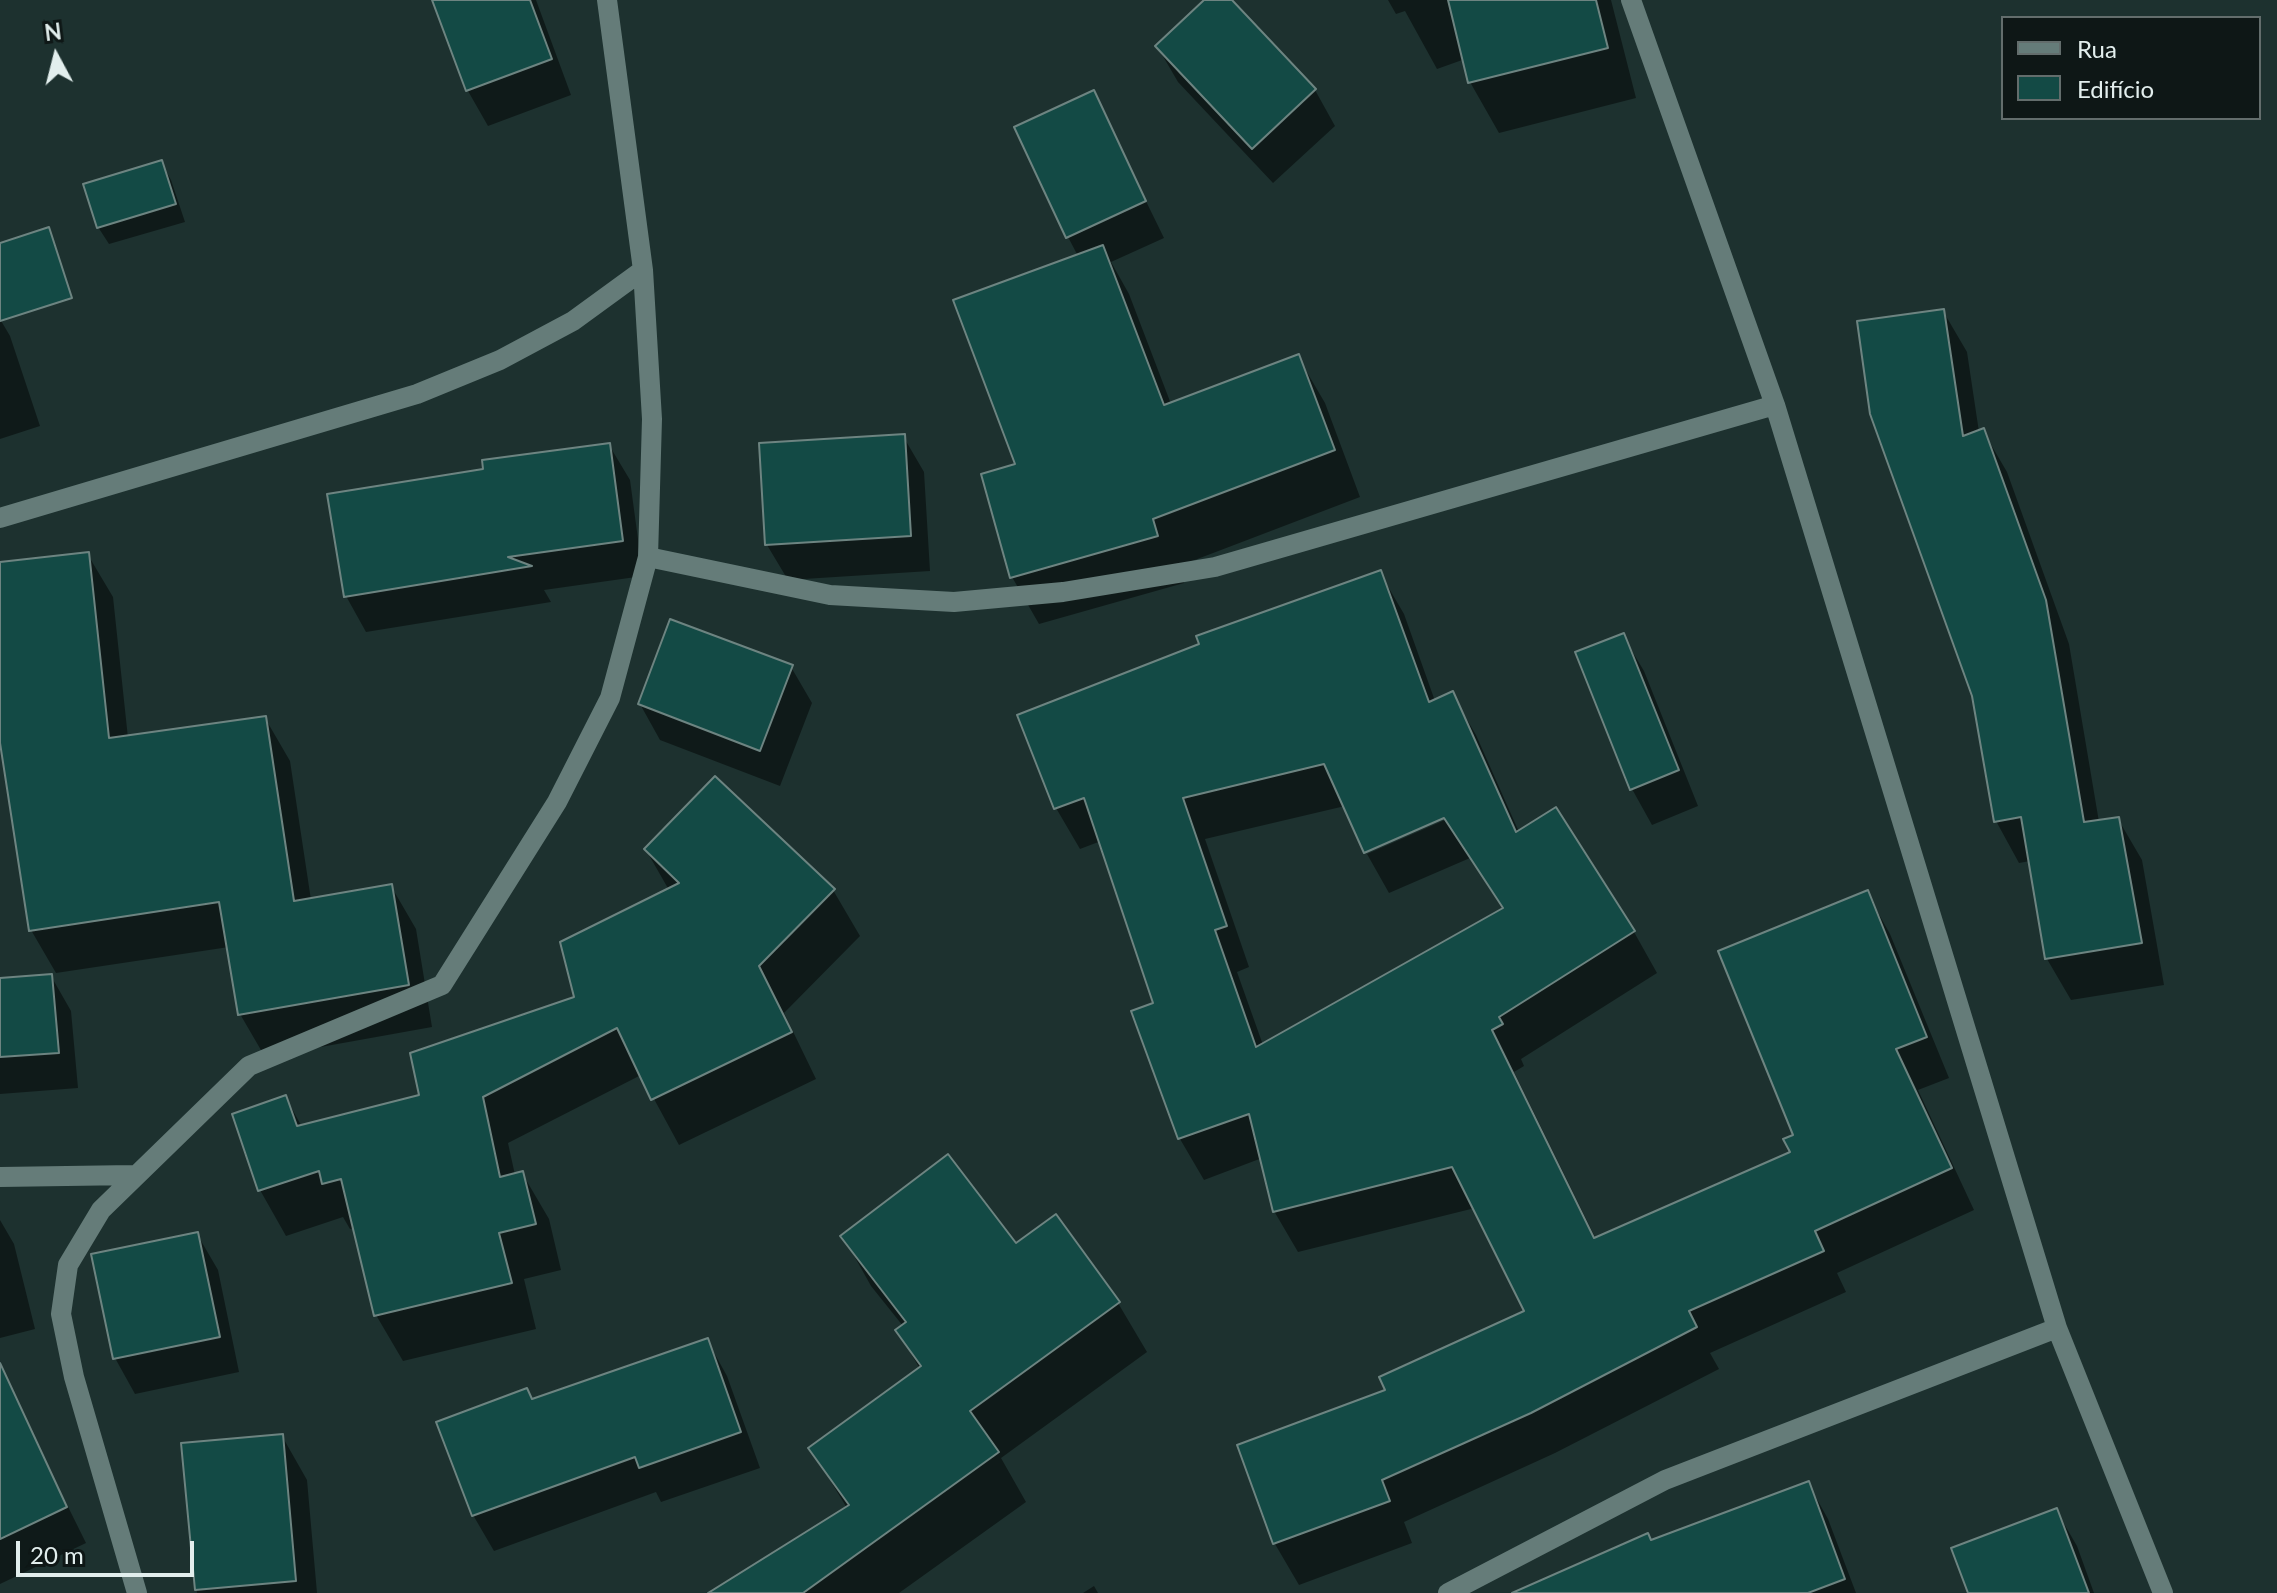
<!DOCTYPE html>
<meta charset="utf-8">
<style>
body{margin:0}
#map{position:relative;width:2277px;height:1593px;overflow:hidden;background:#1d312f;font-family:Lato,sans-serif}
canvas{display:block}
.legend{position:absolute;left:2001px;top:16px;width:260px;height:104px;box-sizing:border-box;background:#0e1716;border:2px solid #636d6c;margin:0;padding:10px 14px;list-style:none;font-size:24px;color:#e2eeed}
.legend li{display:flex;align-items:center;gap:16px;height:40px}
.legend b{width:40px;border:2px solid #636d6c}
.north{position:absolute;left:16px;top:16px;width:80px;height:80px;-webkit-text-stroke:6px #0e1716;paint-order:stroke;rotate:353deg;font-size:22px;font-weight:700;line-height:32px;text-align:center;color:#e2eeed}
.north::after{content:'';display:block;margin:auto;width:28px;height:36px;background:#e2eeed;clip-path:polygon(50% 0,100% 100%,50% 72%,0 100%)}
.scale{position:absolute;left:16px;top:1541px;width:178px;height:36px;box-sizing:border-box;border:4px solid #e2eeed;border-top:0;padding-left:10px;font-size:24px;line-height:28px;white-space:nowrap;color:#e2eeed;-webkit-text-stroke:6px #0e1716;paint-order:stroke}
</style>
<div id="map">
<canvas width="2277" height="1593"></canvas>
<ul class="legend">
<li><b style="height:10px;background:#657c79"></b>Rua</li>
<li><b style="height:22px;background:#134a45"></b>Edifício</li>
</ul>
<div class="north">N</div>
<div class="scale">20 m</div>
</div>
<script>
const ctx = document.querySelector('canvas').getContext('2d');
ctx.lineJoin = 'round';
function fill(path, color) { ctx.fillStyle = color; ctx.fill(path, 'evenodd'); }
function strokePath(path, color, width, dash) { ctx.strokeStyle = color; ctx.lineWidth = width; ctx.lineCap = dash ? 'butt' : 'round'; ctx.setLineDash(dash || []); ctx.stroke(path); }
fill(new Path2D(`
 M434,0h102l35,95 -83,31 -20,-35z
 M1207,0h23l85,90 20,36 -62,57 -95,-101 -21,-36z
 M1388,0h223l25,98 -137,35 -29,-51 -5,-23 -28,10 -32,-58 -9,3z
 M1093,93l71,145 -53,24 18,32 42,110 127,-47 27,46 35,94 -181,69 5,17 -145,41 -27,-47 6,-111 60,-210 -10,-19z
 M161,162l10,18 14,42 -76,22 -11,-17z
 M1943,311l24,41 12,80 4,-1 24,41 62,172 30,178 19,-3 24,41 22,125 -93,15 -24,-41 -17,-98 -11,2 -23,-42z
 M0,319l10,17 30,90 -40,13z
 M903,436l21,36 6,99 -142,9 -21,-35z
 M609,445l21,35 13,96 -99,14 7,12 -185,30 -20,-36 140,-126z
 M88,555l25,42 15,141 137,-20 25,43 21,139 80,-14 25,43 16,98 -167,30 -25,-43 -11,-67 -173,26 -25,-43 -31,-184v-182z
 M1380,573l24,41 31,87 17,-7 24,41 43,97 115,100 23,41 -136,86 3,7 -10,6 82,167 196,-86 75,-260 23,41 59,144 -31,12 56,120 -137,63 9,19 -136,61 9,16 -164,84 -151,69 8,21 -113,42 -24,-41 -36,-98 149,-55 139,-79 -52,-104 -177,44 -24,-41 -12,-53 -58,22 -24,-41 -46,-127 22,-8 -55,-163 -21,8 -24,-41zM1345,806l22,48v-4l86,-38 1,4 -87,38 22,39 81,-35 33,52 -240,135 -26,-73 12,-5 -44,-128z
 M1623,636l21,35 54,135 -46,19 -20,-36z
 M791,667l21,36 -32,83 -120,-46 -20,-36z
 M646,850l187,40 27,46 -76,77 32,66 -137,66 -38,-70 -133,68 7,32 7,-2 27,46 12,51 -37,9 12,50 -133,32 -27,-46 -21,-87 -5,1 -7,-12 -57,19 -26,-46 26,-92 16,29 119,-30 156,-99 92,-108z
 M51,976l20,35 7,77 -78,6v-114z
 M0,1220l14,24 21,85 -35,9z
 M197,1234l21,36 21,102 -104,22 -20,-36z
 M843,1236l173,9 102,58 29,49 -146,106 25,44 -127,91h-187l135,-85 -36,-59 109,-80 -23,-39 6,-4 -32,-40z
 M707,1340l20,36 33,92 -99,34 -5,-10 -162,59 -21,-36 60,-114z
 M20,1410l66,133 -86,41v-165z
 M282,1436l25,44 10,113h-120l-14,-148z
 M1808,1483l20,36 28,74h-327z
 M2056,1510l21,36 17,47h-124z
 M1094,1586l4,7h-15z`), '#0007');
const building = new Path2D(`
 M432,0h98l22,59 -86,32z
 M1204,0h28l84,89 -64,60 -97,-103z
 M1448,0h148l12,48 -140,35z
 M1094,90l52,111 -80,37 -52,-111z
 M162,160l14,44 -79,24 -14,-44z
 M49,227l23,71 -72,23v-78z
 M1103,245l61,160 135,-51 36,96 -182,69 5,17 -148,42 -29,-104 34,-10 -62,-164z
 M1944,309l19,127 21,-8 62,172 38,222 35,-5 23,126 -97,16 -24,-142 -27,5 -22,-126 -102,-282 -13,-93z
 M905,434l6,102 -146,9 -6,-102z
 M610,443l13,98 -115,16 24,9 -188,31 -17,-103 156,-25 -1,-9z
 M89,552l20,186 157,-22 28,185 98,-17 17,101 -171,30 -19,-113 -190,29 -29,-188v-181z
 M1381,570l48,132 24,-11 63,141 40,-25 79,124 -136,86 4,7 -11,6 102,208 196,-86 -7,-13 10,-4 -75,-184 150,-61 59,147 -31,12 56,119 -137,63 9,20 -135,60 8,16 -166,86 -149,67 8,21 -117,43 -36,-99 148,-55 -6,-13 145,-66 -72,-144 -179,45 -24,-98 -71,25 -47,-128 22,-8 -69,-205 -30,11 -37,-94 182,-71 -3,-8zM1324,764l40,89 80,-35 59,90 -247,139 -41,-117 12,-4 -44,-128z
 M670,619l123,46 -33,86 -122,-47z
 M1624,633l55,137 -49,20 -55,-138z
 M715,776l120,113 -76,77 33,66 -141,68 -34,-72 -134,69 17,80 23,-6 13,53 -37,9 13,50 -138,33 -33,-137 -19,5 -3,-13 -61,20 -26,-77 54,-19 11,31 122,-31 -9,-42 164,-56 -14,-55 119,-59 -35,-34z
 M52,974l7,79 -59,4v-79z
 M948,1154l68,89 40,-29 64,88 -150,109 29,41 -196,141h-95l141,-88 -41,-57 113,-82 -26,-36 11,-8 -66,-86z
 M198,1232l22,105 -107,22 -22,-105z
 M708,1338l33,94 -102,36 -4,-11 -163,59 -36,-94 91,-34 5,11z
 M0,1363l67,144 -67,32z
 M283,1434l13,147 -101,9 -14,-147z
 M1809,1481l36,98 -37,14h-296l136,-60 3,7z
 M2057,1508l32,85h-121l-17,-45z`);
fill(building, '#134a45');
strokePath(building, '#6d8481', 2);
strokePath(new Path2D(`
 M1631,0l144,405 282,923 106,265
 M0,518l417,-124 83,-34 73,-39 70,-51
 M648,557l182,38 124,7 109,-10 152,-25 560,-162
 M0,1177l133,-2
 M137,1593l-63,-216 -13,-63 7,-49 33,-55 148,-144 193,-81 115,-183 53,-104 38,-141 4,-138 -9,-149 -36,-270
 M1448,1593l217,-113 392,-152`), '#657c79', 20);
</script>
